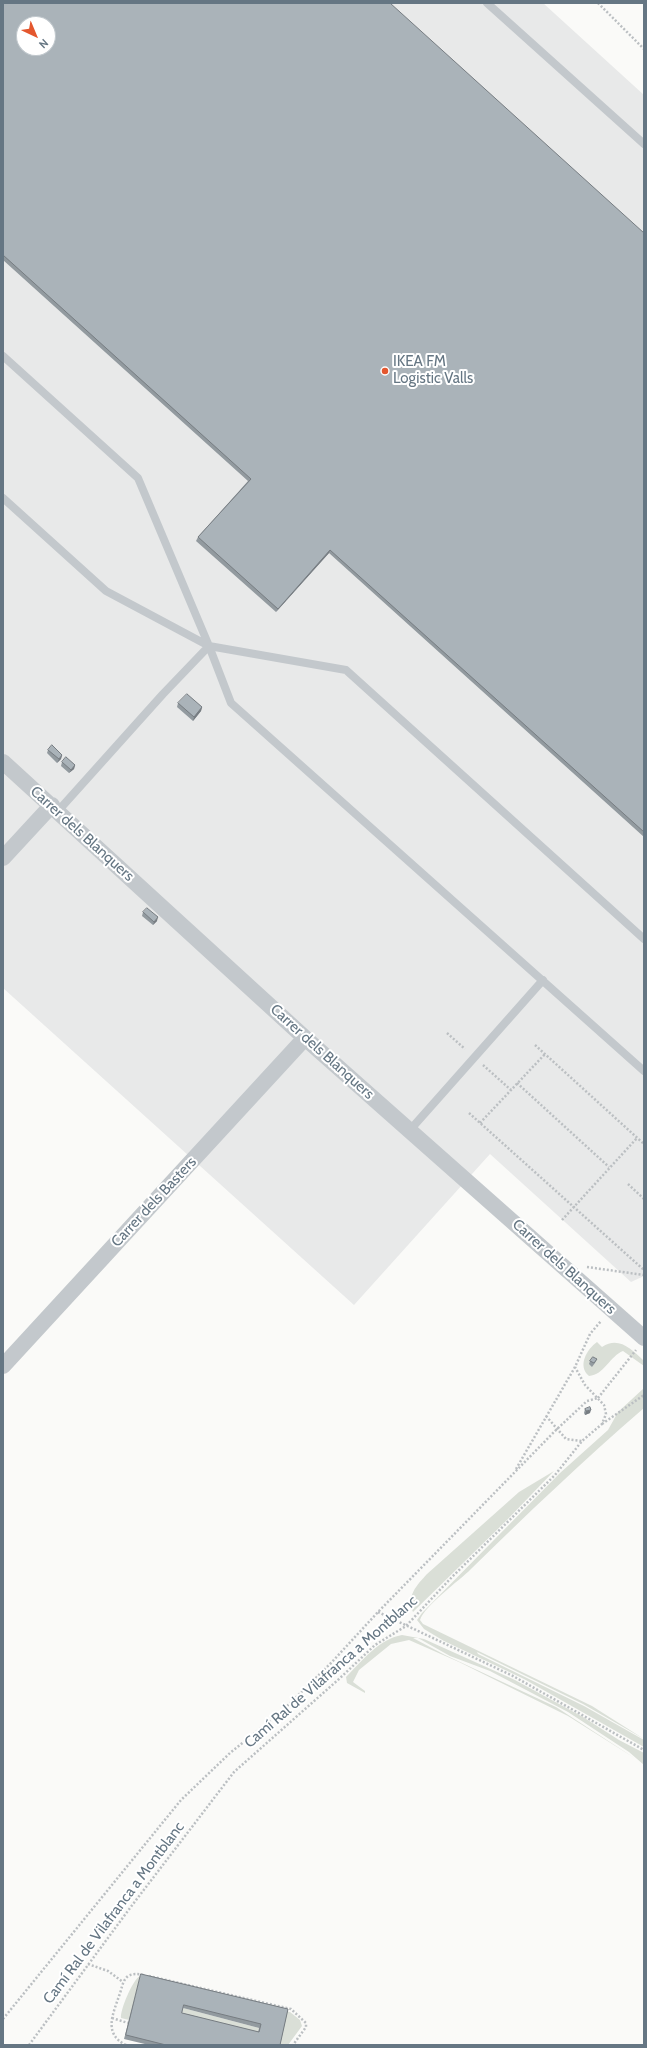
<!DOCTYPE html>
<meta charset="utf-8">
<style>
body{margin:0}
#map{position:relative;width:647px;height:2048px;overflow:hidden;background:#fafaf8;font-family:Cabin,sans-serif}
canvas{display:block}
.frame{position:absolute;inset:0;border:4px solid #657683;pointer-events:none}
.north{position:absolute;left:16px;top:16px;width:40px;height:40px;box-sizing:border-box;background:#fff;border:1px solid #c1c8cd;border-radius:50%;rotate:136deg;font-size:11px;font-weight:700;line-height:16px;text-align:center;color:#657683}
.north::after{content:'';display:block;margin:auto;width:14px;height:18px;background:#e4572e;clip-path:polygon(50% 0,100% 100%,50% 72%,0 100%)}
</style>
<div id="map">
<canvas width="647" height="2048"></canvas>
<div class="frame"></div>
<div class="north">N</div>
</div>
<script>
const ctx = document.querySelector('canvas').getContext('2d');
ctx.lineJoin = 'round';
function fill(path, color) { ctx.fillStyle = color; ctx.fill(path, 'evenodd'); }
function strokePath(path, color, width, dash) { ctx.strokeStyle = color; ctx.lineWidth = width; ctx.lineCap = dash ? 'butt' : 'round'; ctx.setLineDash(dash || []); ctx.stroke(path); }
function label(font, color, halo, rows, align = 'center') {
  ctx.font = font + ' Cabin,sans-serif'; ctx.lineWidth = 4; ctx.setLineDash([]); ctx.textBaseline = 'middle'; ctx.strokeStyle = halo; ctx.fillStyle = color; for (const [text, x, y, turn = 0] of rows) {
    ctx.save(); ctx.translate(x, y); ctx.rotate((+turn || 0) * Math.PI / 180); ctx.textAlign = isNaN(turn) ? turn : align; if (halo) ctx.strokeText(text, 0, 0); ctx.fillText(text, 0, 0); ctx.restore();
  }
}
fill(new Path2D(`
 M3,3h540l101,92v1181l-13,6 -141,-128 -136,151 -351,-317zM24,24h24v24h-24z`), '#e8e9e9');
fill(new Path2D(`
 M597,1342l5,5c17,-11 29,2 42,14v5l-21,-15c-13,5 -19,24 -34,25 -12,-10 -2,-27 8,-34z
 M644,1388v20c-60,52 -117,106 -173,161 -12,12 -46,36 -51,51l3,4 169,82 52,33 -61,-35 -106,-52 1,2 106,52 60,34v7l-120,-68 -80,-38 -20,-12 -7,-9 5,-7 138,-140 48,-43 10,-18z
 M554,1471l-47,49 -94,92c-7,-16 4,-27 14,-38l92,-82z
 M402,1635l22,4 91,41 68,37 36,23 25,13v12l-15,-13 -61,-40 -78,-41 -40,-15 -32,-18h-5l32,17 111,52 80,52 -68,-43 -109,-54 -50,-22 -18,4 -32,26 -6,12 12,9v2l-18,-10 -1,-6c16,-16 33,-38 56,-42z
 M140,1976l150,36 10,8 2,6 -14,19h-9l7,-32 -146,-35 -11,42 -8,-2c-1,-8 12,-39 19,-42z
 M183,2008l76,20 -2,8 -76,-19z`), '#dadfd7');
strokePath(new Path2D(`
 M598,3l46,46
 M447,1033l18,16
 M535,1045l109,99
 M483,1065l28,25
 M517,1083l92,84
 M469,1113l175,157
 M480,1123l65,-69
 M628,1184l16,15
 M562,1220l75,-82
 M587,1267l57,8
 M598,1398l38,-48
 M546,1416l20,23 16,2
 M602,1424l42,-29
 M516,1469l59,-102 15,-33 11,-13
 M378,1612l135,64 131,74
 M88,1964l20,7 15,11
 M149,1976l142,33 15,14v4l-13,18
 M112,2018l16,5
 M3,2019l178,-219 49,-47 50,-40 51,-50 47,-51 178,-182 31,-29 11,-3
 M29,2045l101,-137 104,-136 105,-93 36,-34 31,-19 46,-49 103,-102 27,-34 20,-17 4,-10 -2,-9 -19,-20 -10,-18
 M126,2045c-23,-11 -13,-31 -7,-49 3,-7 3,-15 9,-20 6,-3 10,-2 16,-1`), '#bbbfc2', 2.5, [2, 2]);
strokePath(new Path2D(`
 M487,3l157,141
 M3,356l135,122 71,168 22,57 413,368
 M3,498l103,93 103,55 137,24 298,269
 M58,811l105,-117 46,-48
 M410,1130l133,-150`), '#c3c8cc', 8);
strokePath(new Path2D(`
 M3,762l302,276 339,300
 M3,858l49,-53
 M3,1366l302,-328`), '#c3c8cc', 16);
fill(new Path2D(`
 M3,3l641,230v604l-315,-284 -53,59 -80,-71 2,-4 50,-56 -245,-221z
 M178,703l24,4 -1,4 -8,10 -16,-14z
 M48,750l14,5 -1,4 -4,4 -10,-10z
 M62,762l13,3 -1,4 -5,4 -8,-7z
 M143,912l14,9 -4,4 -11,-9z
 M597,1359l-2,4 -3,4 -3,-3 1,-3z
 M585,1409l5,4 -5,2 -1,-2z
 M141,1974l147,35 -8,36h-131l-25,-6zM183,2008l76,20 -1,4 -76,-19z`), '#929a9f');
fill(new Path2D(`
 M330,550l-1,3 -53,59 2,-3z
 M202,707l-1,4 -8,10 1,-4z
 M62,755l-1,4 -4,4 2,-4z
 M75,765l-1,4 -5,4 2,-3z
 M158,917l-1,4 -4,4 1,-3z
 M591,1410l-1,3 -5,2 1,-4z`), '#777d82');
const building = new Path2D(`
 M3,3h387l254,230v599l-314,-282 -52,59 -80,-72 53,-58 -248,-224zM24,24h24v24h-24z
 M187,694l15,13 -8,10 -16,-14z
 M52,745l10,10 -3,4 -11,-9z
 M66,757l9,8 -4,5 -9,-8z
 M147,908l11,9 -4,5 -11,-10z
 M593,1357l4,2 -3,4 -4,-2z
 M590,1407l1,3 -5,1 -1,-2z
 M141,1974l147,35 -8,36h-114l-40,-10zM184,2005l77,19 -2,8 -77,-19z`);
fill(building, '#aab3b9');
strokePath(building, '#777d82', 1);
for (const [x, y, r, color] of [
 [385,371,4,"#e4572e"]
]) { const dot = new Path2D(); dot.arc(x, y, r, 0, 2 * Math.PI); ctx.fillStyle = color; ctx.fill(dot); strokePath(dot, '#fff', 1.5); }
label('15px', '#657683', '#fff', [
 ["IKEA FM",393,362],
 ["Logistic Valls",393,379]
], 'left');
label('15px', '#657683', '#fff', [
 ["Carrer dels Blanquers",82,834,42],
 ["Carrer dels Blanquers",322,1052,42],
 ["Carrer dels Basters",154,1202,-47],
 ["Carrer dels Blanquers",564,1267,42],
 ["Camí Ral de Vilafranca a Montblanc",331,1672,-41],
 ["Camí Ral de Vilafranca a Montblanc",114,1913,-53]
]);
</script>
